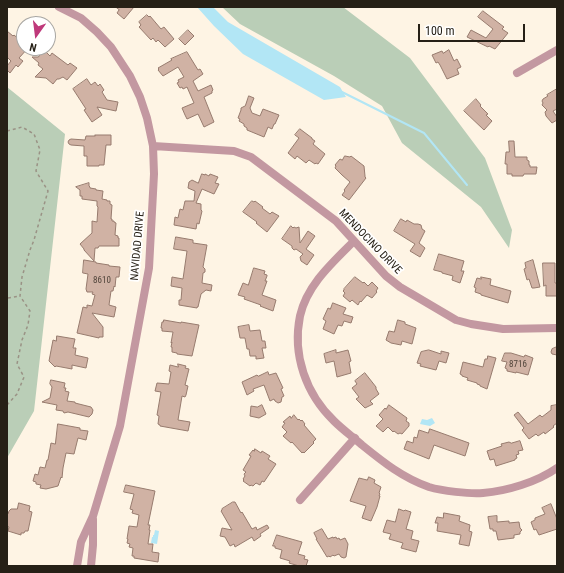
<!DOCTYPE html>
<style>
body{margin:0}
#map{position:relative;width:564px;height:573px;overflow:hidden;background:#fef4e4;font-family:"Roboto Condensed",sans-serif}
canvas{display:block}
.frame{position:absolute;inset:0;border:8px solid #262016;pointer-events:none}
.north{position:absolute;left:16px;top:16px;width:40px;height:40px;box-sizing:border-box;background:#fff;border:1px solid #a8a6a2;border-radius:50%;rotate:194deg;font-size:11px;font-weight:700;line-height:16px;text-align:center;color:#262016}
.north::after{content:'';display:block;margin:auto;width:14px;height:18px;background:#bf397b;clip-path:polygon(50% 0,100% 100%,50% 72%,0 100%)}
.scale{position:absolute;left:418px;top:24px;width:107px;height:18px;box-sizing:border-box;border:2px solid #262016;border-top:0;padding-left:5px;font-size:12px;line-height:14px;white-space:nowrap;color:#262016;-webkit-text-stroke:3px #fff;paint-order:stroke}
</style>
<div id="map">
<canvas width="564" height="573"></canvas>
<div class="frame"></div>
<div class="north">N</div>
<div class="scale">100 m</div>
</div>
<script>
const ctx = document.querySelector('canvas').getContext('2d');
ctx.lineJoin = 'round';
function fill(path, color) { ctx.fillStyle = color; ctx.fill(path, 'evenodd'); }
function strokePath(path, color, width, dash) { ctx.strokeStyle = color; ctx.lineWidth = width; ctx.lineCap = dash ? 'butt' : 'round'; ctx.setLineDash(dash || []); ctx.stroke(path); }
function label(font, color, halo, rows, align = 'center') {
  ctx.font = font + ' "Roboto Condensed",sans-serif'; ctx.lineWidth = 3.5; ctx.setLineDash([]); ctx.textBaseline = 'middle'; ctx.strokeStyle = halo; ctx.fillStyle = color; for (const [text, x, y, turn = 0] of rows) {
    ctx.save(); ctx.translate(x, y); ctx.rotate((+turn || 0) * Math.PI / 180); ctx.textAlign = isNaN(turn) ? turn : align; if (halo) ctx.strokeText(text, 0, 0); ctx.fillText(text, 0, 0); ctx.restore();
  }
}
fill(new Path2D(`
 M222,7h121l67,51 75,100 27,72 -3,18 -28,-41 -79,-64 -20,-37 -48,-30 -94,-52z
 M7,87l58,47 -31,277 -27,47z`), '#baceb7');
fill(new Path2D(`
 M197,7h16l15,15 112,65 6,10 -22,3 -81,-46 -29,-28z
 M432,418l3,5 -5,3 -10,-2 2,-5 5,1z
 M155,530l4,1 -2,13 -6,-1 1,-6h1v-2h1z`), '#b2e6f5');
strokePath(new Path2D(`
 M342,92l82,41 43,52`), '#b2e6f5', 2);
const building = new Path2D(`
 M116,7h18l-10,12 -7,-6 2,-3z
 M483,11l21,16 -2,2 6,4 -13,16 -6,-3 -1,1 -21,-10 4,-7 15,8 7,-9 -15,-12z
 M147,15l2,2 1,-1 11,13 3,-2 10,12 -9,8 -7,-7 -2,2 -3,-4 -2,2 -12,-13 2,-2 -2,-3z
 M188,30l6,6 -9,9 -6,-6z
 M7,31l6,5 1,-1 6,5 4,-5v13h4l-9,10 4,3 -5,6 -2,-2 -6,8 -3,-3v-4l4,-5 -4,-4z
 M44,50l6,6 2,-3 16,12 2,-2 7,5 -10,12 -4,-3 -4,2h-2l-4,5 -7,-6 -11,-1 8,-8 -5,-4 1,-2 -7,-6h6z
 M449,50l5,11 3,-2 4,8 -4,2 2,5 -12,5 -7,-14 -2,-3 -2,1 -4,-8 10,-4 1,2z
 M187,52l11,18 2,-1 3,5 -10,7 5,10 13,-6 2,5 -1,1v2l-8,4 10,25 -10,5 -6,-13 -11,5 -2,-4 -3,-7 12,-5 -7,-16 -4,2 -1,-2 -2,1 -3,-5 2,-1 -1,-2 6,-3 -6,-10 -15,9 -5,-6 1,-1 -1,-1 14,-8 -1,-1z
 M87,79l4,6 4,-3 3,4 2,-2 4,6 -2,2 5,8 11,2 -2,9 -19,-4 5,8 -10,7 -8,-12 2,-1 -13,-20z
 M557,89v20l-4,2 4,6v3l-5,3 -6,-7 -1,-4 2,-2 -5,-5 1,-2 -1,-2 1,-2 5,-3 -1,-1z
 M249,96l5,2 -4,10 2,5 8,3 3,-7 16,6 -4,9h-1l-2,5 -4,-2 -4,10 -17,-7v-2l-3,-2v-2l-5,-3 1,-2 -2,-1 3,-8v-2l4,-2z
 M476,99l5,6 -1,1 8,8 -2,1 6,6 -8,9 -20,-19z
 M300,129l12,9v1l3,2 -2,3 12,10 -7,10 -2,-1 -1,1 -6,-4 -3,3 -9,-7 -2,3 -7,-6 11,-15 -4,-3z
 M95,135h16v10h-5l-2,20h-5v1h-12v-10h-3v-10l-13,-1 -2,-1 -1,-2 1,-2 2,-1 14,1 1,-4h9z
 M509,141h5l1,16h12v3l2,1v4h1v2h7l-1,7h-12l-1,2h-11v-2h-5v-10h-2l1,-12h3z
 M345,156l5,1 1,-1 13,10 1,10v1l1,1 -17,22 -7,-5 3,-4 -1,-1 6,-8 -8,-7 -7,-7 1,-2 -1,-1 5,-6 2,1z
 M202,174l3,1v-1l4,2 1,-2 8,3 -3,6 4,1 -5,10 -12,-5 -6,14 5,1v6l1,1 -3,13 -2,-1 -1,6 -22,-4 1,-8 3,1 2,-9 3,1 2,-9h9l1,-10 -7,-3 1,-6 3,-2 6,3z
 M89,183v3l1,1v1l6,1v1l7,1 -1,8 5,1v1h3v3l2,1 -1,14h1v2h2v1l2,1 -1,12 3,1v2h1v8h-20l-1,2h-3l-1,13 -10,-11v-1l-4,-5 12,-11v-12l5,1 1,-15 -1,-1v-5l-15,-2v-3h-2v-6l-4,-3z
 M252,201l2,1 1,-1 8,6 -1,1 8,6 2,-2 7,4 -12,16 -11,-9 1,-1 -14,-10z
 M401,219l5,3 1,-2 7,4h4l3,1 1,4 3,2 -6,12 6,5 -5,9 -10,-6 5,-7 -21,-13z
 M291,226l2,2 1,-1 2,1 3,-1 1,16 8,-12 7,5 -9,13 8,6 -7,10 -6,-4 -1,-4 3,-3 -7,-5 -2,1 -2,-2v-2l-10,-7z
 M176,237l17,3v3l14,2 -4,22 2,2v3l-2,1 -1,10 10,2 -1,6 -5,-1 -5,4 -3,13h-1v1l-18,-3v-5h2l1,-12 -11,-2 1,-9 11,2 4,-28 -13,-2z
 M439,254l25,7 -3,10h3l-4,12 -8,-3 1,-4 -11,-3v-1l-8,-2z
 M84,260l12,2v1l13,2v1l11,1 -1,10h-3l-1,10 -1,-1 -1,5h-2l-2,14 7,2 -2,10 -22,-4 11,14v10h-4v1l-22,-5 6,-26 4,1v-3l5,1 3,-11 -3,-1 1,-2h-6l-1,-3 2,-15 -5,-1z
 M533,260l7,27 -6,1h-2l-3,-9 -2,1 -3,-11 2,-1 -1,-5z
 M543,263h12v20h2v13h-11v-11l-2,1z
 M254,268l11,3 -1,3 3,1v1l-2,5h2l-5,14 14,5 -3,11 -13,-5 1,-1 -17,-6 1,-2 -7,-2 5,-12 5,2z
 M355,277l8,6 1,-1 4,4 4,-4 6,6 -2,3 1,1 -5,6 -5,-3 -6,7 -1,-1 -2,4 -6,-5 -2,2 -7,-6 2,-3 -2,-2 1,-1v-1z
 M481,277l10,2 -1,6 21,6 -3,12 -27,-8v-1l-6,-2 1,-4 -2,-1 3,-9 4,1z
 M333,303l13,5 -3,6 10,3 -2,6 -7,-2 -2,5 -4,-1 -4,9 -11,-5 3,-8 -3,-2 5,-11 2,1z
 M164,320l17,3v-1l18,3 -7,31 -15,-2v-1l-5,-1v-5h-1l1,-5 -1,1 2,-11 -11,-1v-3h-1l1,-6h1z
 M398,320l7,2v2l11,4 -4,16 -10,-3 -1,4 -10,-2 -5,-3 3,-9 5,1z
 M249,325l1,6 10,-1 2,11h3l1,7h-4l2,10 -8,1v-3h-6l-1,-7h-2l-2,-11h-5l-2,-11z
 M57,336l18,3 -2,9h3l-1,7 13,3 -2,10 -14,-3v4l-16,-3 -1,1 -6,-6 4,-21 3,1z
 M557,347v8l-5,-1 -1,-2 1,-3z
 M336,350v3l12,-3 3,11 -2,1 2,11 -14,4 -3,-16 -8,2 -2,-9z
 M429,350l12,4v-3l8,2 -3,10 -7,-2 -3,9 -16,-4 1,-2 -4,-1 4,-11z
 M505,353h6l13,4 1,-2 8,3 -5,17 -12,-3v1l-9,-2v-2l-2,-1 2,-6 -5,-1z
 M488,356l8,2 -9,31 -7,-3v-1l-3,-1v-1l-10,-3 1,-2 -6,-2v-1l-2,-1 3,-12 20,5 2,-8h2z
 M178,364l8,2 -1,2 4,1 -4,16 3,1 -2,9 -1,2 -3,-1 -4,24 12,2 -2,9 -28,-5v-1l-2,-1 1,-8 -2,-1 4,-23 -6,-1 2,-8 12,1 2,-12 -2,-1 1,-6 8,2z
 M268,372l1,3 7,-2 7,15 -2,1 3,7 -2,1 -1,5 -3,1 -3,-2 -1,-2 -4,2 -6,-16 -11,4 1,2 -7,4 -5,-13 15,-7 1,1z
 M365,373l11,14v2l3,5 -9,7 3,3 -8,4 -9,-9 3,-2 -7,-9 5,-4 -2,-3z
 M51,380l14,3 -1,5h2l-1,3 4,1 -2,9 8,1v1l16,4 2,3 -1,4 -3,3 -21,-5 -4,1 -1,-2 -7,-1 1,-5 -15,-3 8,-4 2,-11 -2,-3z
 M262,405l4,9 -7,4 -9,-2 1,-10 6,1z
 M389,405l18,13 -1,3 3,2v3l-7,8 -2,-1 -2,1 -4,-3 -1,1 -5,-5 -5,5 -7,-6 7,-7 -4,-4 6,-7 1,1z
 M557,405v18l-4,3 1,1 -9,7 -1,-2 -6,4 -2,-2 -7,5 -7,-9 2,-2 -10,-13 4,-3 10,12 12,-9 2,2 9,-7v-4z
 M294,415l4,5 1,-1 2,2 1,-1 3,4 -1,1 12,14 -3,3 1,1 -10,10 -1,-1 -1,1 -10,-11 -1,1 -8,-7 4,-4 -5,-5 3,-4 -2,-1 7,-6 1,2z
 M58,424l22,4v2l8,1 -2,9 -8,-2 -4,16 -8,-1 -3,15 -1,10 -1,-1 -3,9 -12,3 -6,-1 1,-3 -5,-1v-2l-3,-1 2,-7 3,1 2,-8 5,1 2,-8h1l3,-17 4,1z
 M430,429l39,14 -4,13 -31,-11 -5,14 -25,-10 3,-8 6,2 1,-6 3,1 2,-8 9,3z
 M520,441l3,9 -5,1 1,3 -3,1 1,3 -2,1v1l-19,6 -2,-7 -4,1 -3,-9 15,-5 -1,-2 8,-2 2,1z
 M255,449l6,4 1,-2 8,5 -2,3 8,5 -12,18 -2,-1 -2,4 -4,-2 -3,3 -2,-1 -1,1 -7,-5 1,-1 -1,-1 2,-3 -1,-2 2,-2 -3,-2 7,-12 1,-2 -2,-1 4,-5 1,1z
 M369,477l6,3 -1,3 7,4 -2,6 1,1 -1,2h1l-3,11 -6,14 -9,-3 4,-12 -16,-5 9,-23 8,2z
 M126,485l29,6 -7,34h2l-1,5h1l-2,14h5l-1,8 7,1 -1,9 -24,-4v-2h-2l1,-8 -4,-1 1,-3 -3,-1 1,-4h-1l2,-13 8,1 2,-12 -7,-2 1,-3 -3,-1 4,-15 -10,-2z
 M233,502h2l6,11 1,-1 10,17 4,-2 1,3 10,-5 2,3 -9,6 1,2 -7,5 -2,-4 -17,10 -1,-3 -4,2 -5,-9 -5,-1 2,-8 10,2 -11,-19 1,-1v-1z
 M19,503l11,3 -1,5 3,1 -4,19h-3l-1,2h-3v2l-13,-4 1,-4 -2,-1v-12h1l1,-3 2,-2h6z
 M551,504l6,15v10l-18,6 -3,-6 -2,1 -3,-8 4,-2v-2l10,-4 -3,-6z
 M399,509l5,2 1,-1 6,2 -5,17 7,2 -2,8 8,2 -3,11 -15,-4 2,-5 -14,-4 2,-5 -8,-2 4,-12 8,2z
 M444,513l16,3 -1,5 11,4 -1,6 3,1 -3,14 -10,-2 2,-9 -24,-4 1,-8h-3l2,-6 6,1z
 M497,516v6l12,-1v2l10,-1 1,6 2,2 -2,2v2l-6,1v3l-16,2 -2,-9h-3v-2h-3l-2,-12z
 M322,529l6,10 5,-2v1l3,-1 1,2 2,-1 1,2 5,-2 3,6 -2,13 -2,1 -3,-1 -2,-3 -5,2 -1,-1 -3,2 -1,-1 -2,1 -11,-18h1l-3,-6z
 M277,535l25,7 -4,12 7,2 -1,3 4,1 -2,6h-7l-10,-3 1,-2 -10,-3 2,-8 -7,-2v-2h-2z`);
fill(building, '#d0b2a4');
strokePath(building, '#977b6e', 1);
strokePath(new Path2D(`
 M7,131l15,-4 12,7 6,16 -4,21 12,20 -14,49 -4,10 -8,27 -2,19 10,15 -2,14 -6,15 -5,24 7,13 -7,17 -10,11
 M8,298l12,-2`), '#9a9285', 1.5, [3, 3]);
strokePath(new Path2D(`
 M59,7l22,11 16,14 14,15 19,29 10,21 7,21 6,28 1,28 -5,94 -29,158 -27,90 -12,26 -4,24
 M517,73l40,-23
 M153,146l81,5 17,6 85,64 50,55 14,11 56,33 15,4 32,5 54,-1
 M354,241c-22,22 -47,44 -54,75 -8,39 6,78 34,105 9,9 19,16 28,24 21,17 41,33 67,42 13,4 40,7 54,6 24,-2 54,-11 74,-25
 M300,500l55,-62
 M91,566l2,-21v-26`), '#c398a1', 8);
label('9px', '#50443a', null, [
 ["8610",102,281],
 ["8716",518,365]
]);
label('11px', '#262016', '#fff', [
 ["MENDOCINO DRIVE",370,242,46],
 ["NAVIDAD DRIVE",138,246,-85]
]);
</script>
